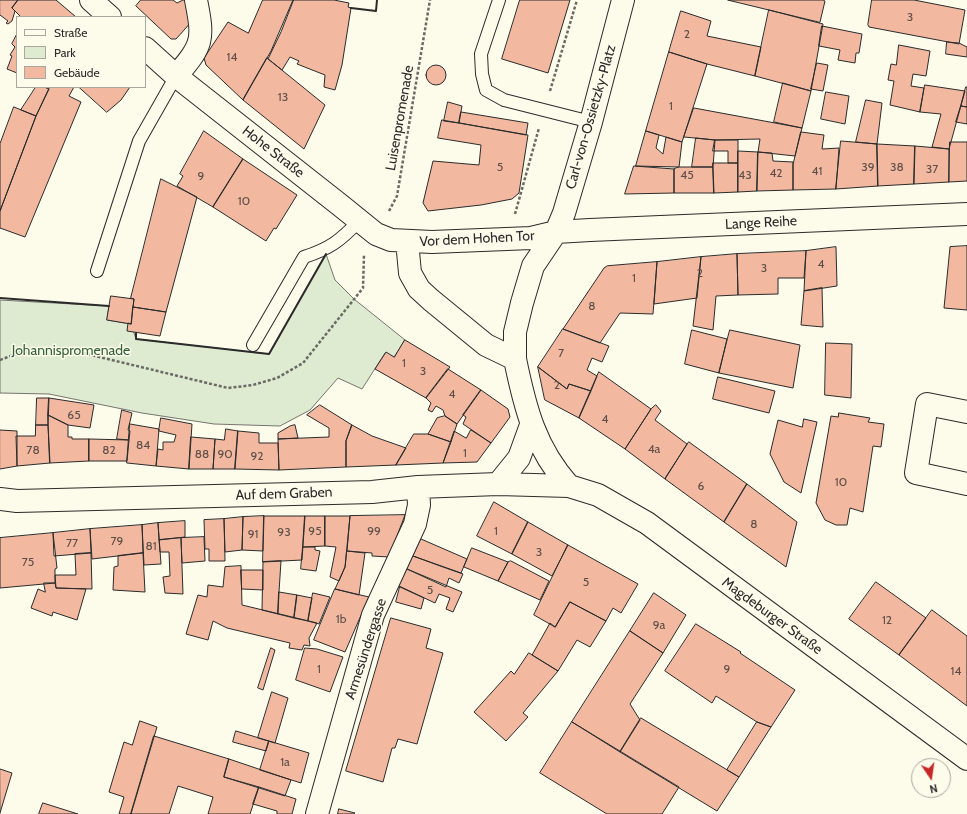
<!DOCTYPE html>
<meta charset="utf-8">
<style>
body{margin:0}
#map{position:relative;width:967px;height:814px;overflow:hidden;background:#fdfbea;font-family:Cabin,sans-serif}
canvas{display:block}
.legend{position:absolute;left:16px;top:16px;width:130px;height:72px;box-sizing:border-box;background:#fdfbea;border:1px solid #a9a89e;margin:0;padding:5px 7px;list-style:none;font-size:12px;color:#2b2b2b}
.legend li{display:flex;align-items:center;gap:8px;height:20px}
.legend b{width:20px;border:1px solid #a9a89e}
.north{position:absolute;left:911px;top:758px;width:40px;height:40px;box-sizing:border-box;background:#fdfbea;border:1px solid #a9a89e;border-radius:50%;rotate:167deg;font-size:11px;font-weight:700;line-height:16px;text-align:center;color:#2b2b2b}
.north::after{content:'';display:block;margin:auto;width:14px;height:18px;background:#c62828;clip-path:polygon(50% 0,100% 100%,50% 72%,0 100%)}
</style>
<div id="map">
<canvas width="967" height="814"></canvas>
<ul class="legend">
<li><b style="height:5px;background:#fdfbea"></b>Straße</li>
<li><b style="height:11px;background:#deebd1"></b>Park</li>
<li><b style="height:11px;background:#f2b8a0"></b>Gebäude</li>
</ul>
<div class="north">N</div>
</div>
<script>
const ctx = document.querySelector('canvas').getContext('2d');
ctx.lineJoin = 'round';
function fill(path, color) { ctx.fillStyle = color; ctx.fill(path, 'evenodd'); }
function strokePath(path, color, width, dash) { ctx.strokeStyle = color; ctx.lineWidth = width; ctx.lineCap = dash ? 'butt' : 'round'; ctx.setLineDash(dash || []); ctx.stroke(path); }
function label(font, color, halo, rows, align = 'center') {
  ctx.font = font + ' Cabin,sans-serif'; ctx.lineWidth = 3; ctx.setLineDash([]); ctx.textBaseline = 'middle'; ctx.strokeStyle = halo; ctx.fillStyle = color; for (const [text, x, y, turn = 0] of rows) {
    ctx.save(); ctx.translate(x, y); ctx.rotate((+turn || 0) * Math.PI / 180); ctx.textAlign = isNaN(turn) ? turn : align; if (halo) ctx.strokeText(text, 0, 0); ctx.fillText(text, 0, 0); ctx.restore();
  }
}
const green = new Path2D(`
 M326,254l9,26 19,19 51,41 -11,17 -9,-4 -23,36 -24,-11 -28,32 -30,16 -66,-2 -72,-11 -93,-19 -49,-1v-93l109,6 -2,14 24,4 5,15 133,15z`);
fill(green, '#deebd1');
strokePath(green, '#74746e', 1);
const building = new Path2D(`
 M0,0h18l-6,8 3,3 -3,10 -4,3 -2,-1 2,-2 -8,-6z
 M18,0h38l20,17h-55l-9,-9z
 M141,0h32l4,3 6,-3h6l4,20 -17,19h-5l-35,-33z
 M263,0h30l-22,51 -28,49 -37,-35 -2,-7 24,-36 20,11z
 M294,0h40l15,3 -1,4 3,1 -9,57 -7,25 -11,-3 1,-12 -28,-11 2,-3 -9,-4 -8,13 -14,-11 13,-27z
 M520,0h50l-22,73 -46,-14z
 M728,0h95l2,1 -5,21z
 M872,0h42l51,10 -6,34 -90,-17 -1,-2z
 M769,10l54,14 -12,67 -56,-15z
 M681,11l30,10 -4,15 54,11 -6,29 -48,-12 -38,-12z
 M822,26l40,8 -3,19h-3l-1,10 -17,-3 2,-10 -21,-4z
 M17,34v39l-10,-4 5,-13 -2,-1 5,-8 -3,-3z
 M947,42l12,1 8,4v10l-21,-3z
 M899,45l31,6 -4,25 -13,-2 -2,12 13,2 -4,24 -30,-7 4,-24 -6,-1 3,-16 5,1z
 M669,52l38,12 -25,78 -36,-11z
 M267,58l58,47 -21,44 -61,-49z
 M817,63l11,2 -5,26 -12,-2z
 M426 75a10 10 0 1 1 20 0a10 10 0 1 1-20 0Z
 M783,83l28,8 -9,37 -28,-6z
 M925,85l40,6 -16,58 -17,-2 9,-33 -21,-2z
 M36,87h8l5,2 -13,27 -15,-6z
 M50,87h24l-5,9 12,6 -56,135 -25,-9v-17l36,-95z
 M79,87h51l-9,13 -14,12z
 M966,87h1v20l-6,-1z
 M826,92l23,4 -4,28 -24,-5z
 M866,100l16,3 -5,41 -21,-2z
 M448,102l14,4 -3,17 -15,-2z
 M961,106l6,1v17l-11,-2z
 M14,107l22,9 -36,95v-67z
 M694,108l108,20 -7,28 -37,-4 2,-13 -45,1 -31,-3z
 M461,112l67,11 -2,12 -67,-12z
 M442,120l86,15 -9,58 -7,6 -31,6 -53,6 -5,-8 10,-42 46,4 2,-20 -43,-7z
 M204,131l39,28 -30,48 -36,-21 6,-10 -3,-2z
 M646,131l13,4 -3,13 7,6 3,-17 16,5 -3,25 -43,-1z
 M801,132l23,3 -2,14 17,-1 -3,41 -43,1v-25z
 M696,138l19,2 -2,27h-21z
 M715,140h23v23h-10v-12h-15z
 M841,141l36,3 1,42 -42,3z
 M950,142h17v39l-18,1z
 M877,144l38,2 -1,38 -36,2z
 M915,146l34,3v33l-35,2z
 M738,151l20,1 -1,39 -19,1z
 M758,152l14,1 1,8 20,1v28l-36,1z
 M243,159l54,36 -21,34 -2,-1 -8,13 -53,-34z
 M713,163h25v29l-24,1z
 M634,166l40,3v24l-49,1z
 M679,167h34l1,26h-40v-24z
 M161,179l36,18 -31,115 -33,-5 1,-8 -3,-1z
 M967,246v64l-23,-2 6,-61z
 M836,247l1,39 -33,5 2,-40z
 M806,251l-2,27h-26v16l-40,1 -1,-41z
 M737,254l1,41 -22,1 -3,34 -20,-4 8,-69z
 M701,257l-4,41 -43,6 3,-42z
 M657,262l-4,52 -33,-1 -20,30 -37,-14 41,-61 3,-2z
 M822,288l1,39 -22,-2 3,-34z
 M111,296l23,3 -3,25 -24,-4z
 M133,307l33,5 -6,24 -33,-5 1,-8 3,1z
 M563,329l46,17 -7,16 -10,-4 -5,12 10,6 -6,15 -22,-7 -2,5 -29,-22z
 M692,330l35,9 -8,34 -34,-9z
 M730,330l70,15 -7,43 -74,-15z
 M405,340l45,27 -24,31 -51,-29 11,-17 8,5z
 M826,343l26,1 -1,54 -26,-3z
 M538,367l29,22 2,-5 22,7 -12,27 -34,-18z
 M448,369l33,21 -24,34 -12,-8 -2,-6 -7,-4 -4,6 -4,-2 3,-7 -5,-5z
 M599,372l52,37 -26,40 -46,-31z
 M718,377l57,14 -6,22 -56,-14z
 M481,390l27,19 2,8 -19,26 -28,-19 3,-7 -3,-2z
 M37,398h12l-1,27h-12z
 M49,398l45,7 -4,23 -22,-3 -20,-10z
 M320,405l32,20 -6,16v26l-67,3 -1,-31 51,-2v-9l-22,-13z
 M656,405l5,6 -6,9 32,24 -22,35 -40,-30 26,-40z
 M122,410l10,3 -4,17 2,1 -1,9 -12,-1z
 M839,413l31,5 -2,4 16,2 -3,23 -8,-1 -10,66 -13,-4 -3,17h-11l-11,-5 -9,-17 15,-87 7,1z
 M48,415l20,10v12h4v2h17v22l-39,2z
 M445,416l12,8 -6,18 -23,-8 9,-16z
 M161,418l31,6 -3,45 -33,-3 2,-17 5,1v-8h11l2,-7 -17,-4z
 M804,419l13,3 -16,71 -17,-11 -14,-28 8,-34 24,7z
 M130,424l29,5 -3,37 -29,-3z
 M36,425h12l2,38 -33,3 -1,-30h19z
 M295,425l3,13 -20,1v-6l12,-7z
 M352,425l20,11 34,12 -10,17 -50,2v-26z
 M226,429l12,2 -3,38h-22l2,-30 9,1z
 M0,430l17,1v35l-17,3z
 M471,430l20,13 -14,19 -34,1 11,-32 12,7z
 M238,431l21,2v10h19l1,27 -44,-1z
 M414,434h14l23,8 -8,21 -47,2z
 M191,437l24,2 -2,30h-24z
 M89,439l40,1 -2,21h-38z
 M689,442l58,42 -23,38 -59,-43z
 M747,484l50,38 -11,45 -62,-45z
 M494,502l34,20 -16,32 -35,-18z
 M405,515l-16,42 -17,-1v-3l-25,-2 3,-35z
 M264,516l-1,35 -21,-1 1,-33z
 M264,516h41l-3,44 -39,2z
 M305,516h20v30l-22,1z
 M325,516h25l-5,51 -6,14 -9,-4 6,-30 -11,-1z
 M243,517l-1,33 -17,2 -1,-33z
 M224,519l1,42h-16v-12h-4l-1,-29z
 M185,521v16l-26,3 -1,-17z
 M528,522l40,23 -16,31 -40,-22z
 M158,523l3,41 -17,1 -2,-40z
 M142,525l1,28 -51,6 -2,-30z
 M90,529l1,24 -37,3 -1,-23z
 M53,533l4,35 -2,1v14l-55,5v-50z
 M204,537l1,24 -23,2 -1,-25z
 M181,538l2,56 -18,-1 -2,-16 7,-1 -1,-24h-9l-1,-12z
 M421,539l46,20 -6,14 -48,-17z
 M568,545l70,39 -17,29 -8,-5 -7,13 -36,-19 -15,25 -21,-12z
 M303,547h12v3l5,1 -4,20 -15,-2z
 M472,548l36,14 -10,19 -34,-14z
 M347,551l18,2 -6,42 -24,-6 10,-22z
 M91,553l1,36 -36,-1 -1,-13h21l-1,-21z
 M143,553l2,39 -32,-2 1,-23 4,-1v-10z
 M413,556l30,11 20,7 -4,9 -10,-5 -3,9 -39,-18z
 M281,561l-2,31 -1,22 -16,-4 1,-48z
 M511,561l38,20 -9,19 -42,-19 10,-19z
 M241,566l1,39 75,18 -8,15 1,8 -6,-1 -2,5 -13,-2 1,-5 -63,-15 -14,-7 -5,19 -22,-6 12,-39 9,2 1,-12 15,2 2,-20z
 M407,569l55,23 -9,20 -7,-3 4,-11 -11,-4 -4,9 -36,-17z
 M241,570h22v20l-21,-1z
 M876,582l50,36 -27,37 -50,-36z
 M44,583h11l1,5 30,1 -9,31 -24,-8 -1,4 -21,-8 7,-19 7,3z
 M400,587l24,11 -3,11 -25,-7z
 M335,589l34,8 -24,55 -31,-12z
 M279,592l18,3 -3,23 -16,-4z
 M313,593l17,4 -11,27 -11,-3z
 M654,593l32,22 -23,38 -33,-22z
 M297,595l15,3 -4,23 -14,-3z
 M570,602l36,19 -16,26 -13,-7 -19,31 -26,-16 18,-32 5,4z
 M932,610l35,26v70l-68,-51z
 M391,618l40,11 -5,19 17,5 -26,91 -19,-5 -3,9h-3l-9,34 -37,-11z
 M696,624l45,28 -1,1 55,37 -24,37 -14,-5 -41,-26 -4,7 -47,-32z
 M630,631l33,22 -33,51 10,16 -20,32 -48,-30z
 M271,648l4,2 -12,40 -5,-2z
 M305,648l12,1 26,8 -13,35 -34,-12z
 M529,653l29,18 -35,42 5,4 -22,24 -32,-29 37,-41 3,3z
 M272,692l16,6 -13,45 -17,-5z
 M641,718l98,59 -22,34 -97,-59z
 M140,721l17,6 -26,87h-12l5,-17 -15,-5 15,-50 8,3z
 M572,722l107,65 -17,27h-55l-67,-41z
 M757,722l14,5 -32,50 -12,-7z
 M236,731l33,10 -3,10 -33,-9z
 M154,736l75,23 -5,18 35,10 -9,27h-42l5,-17 -35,-11 -9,28h-38z
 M269,741l40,12 -8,30 -41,-13z
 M229,759l62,21 -6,16 -61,-19z
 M0,769l12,4 -12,40z
 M259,787l37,12 -4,15h-15v-3l-24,-7z
 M43,803l35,11h-39z
 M339,809l16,4 -1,1h-16z`);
fill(building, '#f2b8a0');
strokePath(building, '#2b2b2b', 1);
const lane = new Path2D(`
 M499,0l-18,54 1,20 4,16 18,10 87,22
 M97,271l42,-130 37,-65
 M253,345l51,-88c25,-8 36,-16 55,-36`);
const street = new Path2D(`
 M91,0l19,17
 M145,48l31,28 164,129 36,29 15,6 41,2 99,-4 25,-6 34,-2 377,-16
 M176,76c27,-31 28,-36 20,-76
 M407,241l3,32 9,16 12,11 55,45 29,14c10,49 20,89 54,127
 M515,359v-27l7,-29 11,-37 23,-34 8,-19 27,-91 32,-122
 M967,412l-40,-8 -11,69 51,11
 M498,484l21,-26 12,-33
 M0,499l17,2 355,-9 46,-5 80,-3 71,2 29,9 49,28 320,236
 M317,814l56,-199 42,-91 4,-19 -1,-18`);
strokePath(lane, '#2b2b2b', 14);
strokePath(street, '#2b2b2b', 24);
strokePath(new Path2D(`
 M550,91l27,-91
 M389,211l8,-15 33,-196
 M515,214l24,-86
 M0,360l24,-9 38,-3 166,40 25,-3 24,-7 26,-15 60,-75 1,-33`), '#6a6964', 2.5, [3, 2]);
strokePath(lane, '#fdfbea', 12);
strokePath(street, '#fdfbea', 22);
strokePath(new Path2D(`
 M351,8l25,3 1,-11
 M0,298l109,8
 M136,333v6l133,15 57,-100`), '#2b2b2b', 2);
label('12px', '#5d4e48', null, [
 ["3",910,17],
 ["2",687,34],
 ["14",232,57],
 ["13",283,97],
 ["1",671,106],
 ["5",500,167],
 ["39",868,167],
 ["38",897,167],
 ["37",932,169],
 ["41",817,171],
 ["42",776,173],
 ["45",687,175],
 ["43",745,175],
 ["9",201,176],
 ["10",244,201],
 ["4",821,264],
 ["3",764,268],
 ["2",700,273],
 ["1",634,278],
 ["8",592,306],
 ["7",561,353],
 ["1",404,363],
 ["3",423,371],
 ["2",557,385],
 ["4",452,394],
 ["65",74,415],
 ["4",605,419],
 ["84",143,445],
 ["4a",654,449],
 ["78",33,450],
 ["82",109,450],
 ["1",465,453],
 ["88",202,454],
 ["90",225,454],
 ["92",257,456],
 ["10",841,482],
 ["6",701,486],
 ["8",754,524],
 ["95",315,531],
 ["99",374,531],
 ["1",496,531],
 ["93",284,532],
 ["91",253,534],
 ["79",117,541],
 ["77",72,543],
 ["81",151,546],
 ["3",539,552],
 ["75",28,562],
 ["5",586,582],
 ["5",430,590],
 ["1b",341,619],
 ["12",887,620],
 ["9a",659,625],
 ["1",319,669],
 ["9",727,669],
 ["14",956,671],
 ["1a",285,762]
]);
label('14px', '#2b2b2b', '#fdfbea', [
 ["Carl-von-Ossietzky-Platz",591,117,-74],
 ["Luisenpromenade",400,118,-80],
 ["Hohe Straße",273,152,38],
 ["Lange Reihe",761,223,-3],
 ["Vor dem Hohen Tor",477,239,-3],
 ["Auf dem Graben",284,494,-2],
 ["Magdeburger Straße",772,616,36],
 ["Armesündergasse",366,649,-72]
]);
label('14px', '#34623c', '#fdfbea', [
 ["Johannispromenade",71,351]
]);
</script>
